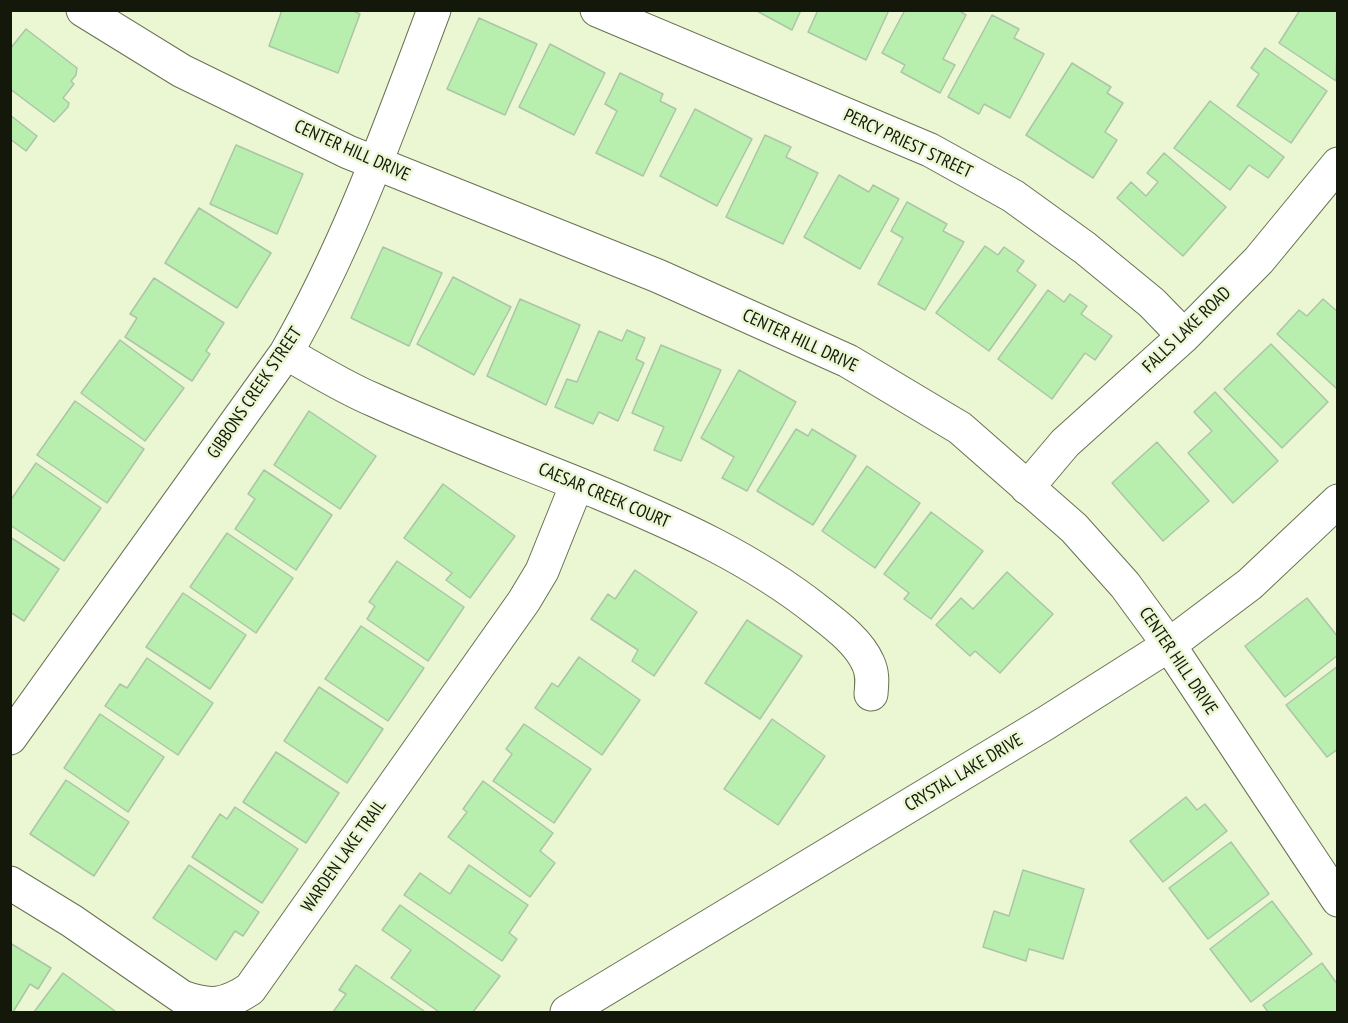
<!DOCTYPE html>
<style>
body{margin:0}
#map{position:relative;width:1348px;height:1023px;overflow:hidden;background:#ebf7d3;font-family:"PT Sans Narrow",sans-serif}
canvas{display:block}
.frame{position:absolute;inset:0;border:12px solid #14180b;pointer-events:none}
</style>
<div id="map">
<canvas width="1348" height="1023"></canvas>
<div class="frame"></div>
</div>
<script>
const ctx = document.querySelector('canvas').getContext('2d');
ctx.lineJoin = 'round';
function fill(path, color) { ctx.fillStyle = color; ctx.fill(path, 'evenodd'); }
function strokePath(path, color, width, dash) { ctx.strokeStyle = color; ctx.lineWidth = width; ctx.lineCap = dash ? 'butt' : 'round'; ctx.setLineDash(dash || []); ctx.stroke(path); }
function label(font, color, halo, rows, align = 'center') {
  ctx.font = font + ' "PT Sans Narrow",sans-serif'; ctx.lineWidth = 5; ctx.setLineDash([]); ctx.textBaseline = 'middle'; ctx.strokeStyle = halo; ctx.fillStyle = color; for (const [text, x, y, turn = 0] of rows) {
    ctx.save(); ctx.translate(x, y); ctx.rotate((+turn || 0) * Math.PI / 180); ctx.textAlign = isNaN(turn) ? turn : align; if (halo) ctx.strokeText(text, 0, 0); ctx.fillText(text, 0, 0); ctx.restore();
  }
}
const building = new Path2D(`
 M282,10h69l9,4 -22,59 -69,-27z
 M755,10h46l-9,20z
 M818,10h71l-23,50 -58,-28z
 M905,10h53l8,5 -23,44 12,6 -15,28 -39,-21 4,-7 -23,-12z
 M1300,10h38l-2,71 -57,-38z
 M992,15l27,14 -5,9 30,16 -34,64 -26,-14 -5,10 -31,-17z
 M479,18l58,26 -32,71 -58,-26z
 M26,29l51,39 -1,7 -5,6 3,3 -11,14 6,5 -1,4 -14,15 -44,-33v-40z
 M550,44l55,29 -31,62 -55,-28z
 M1265,48l62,43 -36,52 -54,-37 22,-32 -8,-6z
 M1072,63l39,24 -4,6 16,10 -18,29 12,8 -24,38 -67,-43z
 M620,73l43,21 -3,7 16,8 -33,67 -47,-23 21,-42 -12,-7z
 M1210,101l74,56 -16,21 -19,-13 -19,25 -56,-42z
 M695,109l57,30 -35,67 -57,-30z
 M10,115l27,21 -11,15 -16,-12z
 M765,135l26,12 -5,10 32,16 -35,71 -57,-27z
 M236,145l67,29 -26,60 -67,-30z
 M1164,153l62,54 -43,49 -66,-58 14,-16 15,14 12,-14 -11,-9z
 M839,175l30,17 4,-7 26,14 -39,70 -56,-32z
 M907,202l40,22 -4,7 21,11 -39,68 -47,-26 25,-46 -12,-7z
 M199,208l72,45 -34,55 -72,-45z
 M985,246l13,9 6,-8 20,14 -7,10 19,14 -47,66 -53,-38z
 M383,247l59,26 -33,73 -58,-28z
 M453,277l58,30 -37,68 -57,-31z
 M154,278l70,45 -18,28 4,3 -18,27 -67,-44 12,-19 -7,-4z
 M1048,290l16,12 6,-8 17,12 -6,8 31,22 -17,24 -10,-7 -33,46 -54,-40z
 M520,299l60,26 -34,80 -59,-29z
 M1323,299l15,13 -1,77 -60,-55 22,-24 8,6z
 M627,330l18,8 -9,21 8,4 -26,58 -19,-9 -6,12 -38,-17 12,-28 10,3 22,-51 23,10z
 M120,340l64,48 -39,53 -64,-48z
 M1271,344l57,58 -46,46 -58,-59z
 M661,345l60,25 -40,91 -27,-11 10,-23 -32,-14z
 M739,370l57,32 -49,89 -25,-13 12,-21 -33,-19z
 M1215,392l63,69 -45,42 -45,-50 24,-22 -18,-19z
 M75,401l69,48 -37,54 -70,-48z
 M309,411l67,45 -36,53 -66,-44z
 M796,429l12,7 4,-7 44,27 -43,69 -56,-34z
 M1157,442l52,59 -46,40 -51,-58z
 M36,463l65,45 -37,53 -54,-36v-24z
 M867,466l53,37 -45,65 -53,-37z
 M264,470l68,45 -36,55 -61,-41 20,-30 -7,-5z
 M443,484l72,52 -45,62 -24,-18 6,-7 -48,-35z
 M931,512l52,39 -52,68 -27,-20 5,-6 -25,-19z
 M227,533l66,45 -37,55 -66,-46z
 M10,537l49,32 -35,52 -14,-9z
 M397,561l67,46 -36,54 -61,-42 8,-13 -6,-4z
 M635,570l62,42 -43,64 -22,-15 6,-11 -47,-31 17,-25 7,5z
 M1007,572l46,42 -53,59 -25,-22 -5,5 -34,-31 25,-27 12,11z
 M183,593l63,42 -36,54 -64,-42z
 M1307,598l31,39v18l-53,42 -40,-51z
 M747,620l55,36 -42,63 -55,-36z
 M361,626l63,42 -36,53 -63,-42z
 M579,657l61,43 -38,55 -67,-47 17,-25 6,4z
 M147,658l66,45 -35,52 -73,-49 15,-22 7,4z
 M1338,666v83l-11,8 -41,-52z
 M319,687l64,42 -36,54 -63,-42z
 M100,714l64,43 -36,55 -64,-44z
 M772,719l53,37 -47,69 -54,-36z
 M524,724l67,45 -37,54 -61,-42 19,-27 -6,-5z
 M276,752l63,41 -33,50 -63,-41z
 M66,780l63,42 -35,54 -64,-42z
 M483,781l70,52 -13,18 15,12 -25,34 -82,-60 19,-25 -4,-3z
 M1186,797l11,13 8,-6 22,27 -64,51 -33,-41z
 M235,807l63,42 -36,54 -70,-46 28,-43 7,5z
 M1231,842l38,52 -61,45 -39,-51z
 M189,865l70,47 -16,24 -8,-5 -19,29 -63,-42z
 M469,865l59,40 -19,28 8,6 -15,22 -98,-66 16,-22 30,21z
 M1023,870l61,19 -21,70 -34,-10 -3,12 -43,-14 11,-36 15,5z
 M1272,901l40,53 -61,48 -41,-53z
 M400,905l100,71 -27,36h-34l-48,-34 20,-28 -29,-20z
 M10,943l41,25 -13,21 -8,-5 -17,28h-3z
 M1322,963l16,22v27h-70l-5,-7z
 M356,965l68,46 -2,1h-89l13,-18 -7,-4z
 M63,973l52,38 -1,1h-80z`);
fill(building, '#b8eeae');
strokePath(building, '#acc5a7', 1.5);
const minor = new Path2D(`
 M597,10l333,140 83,46 72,52 67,55 32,33
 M286,353c29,16 57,34 88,47 74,34 151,62 226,93 79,33 151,65 218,118 18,14 41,31 50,52 5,10 4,20 3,31
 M1027,488l38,-45 119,-107 75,-76 79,-96
 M1169,645l169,255
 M10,738l276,-385c62,-108 104,-226 148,-343
 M10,883l62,38 110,76c28,10 43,9 68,-8l274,-388 18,-30 35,-87`);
const tertiary = new Path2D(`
 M83,10l99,61 166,81 310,124 190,85 112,67 114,100 51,57 44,60
 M567,1012l479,-289 123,-78 81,-61 88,-83`);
strokePath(minor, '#687252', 35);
strokePath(tertiary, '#687252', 35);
strokePath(minor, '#fff', 33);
strokePath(tertiary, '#fff', 33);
label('18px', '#14180b', '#ebf7d3', [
 ["PERCY PRIEST STREET",908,144,25],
 ["CENTER HILL DRIVE",352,151,24],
 ["FALLS LAKE ROAD",1187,330,-44],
 ["CENTER HILL DRIVE",800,341,25],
 ["GIBBONS CREEK STREET",255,393,-56],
 ["CAESAR CREEK COURT",604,496,23],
 ["CENTER HILL DRIVE",1178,661,56],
 ["CRYSTAL LAKE DRIVE",964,773,-31],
 ["WARDEN LAKE TRAIL",344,856,-55]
]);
</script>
